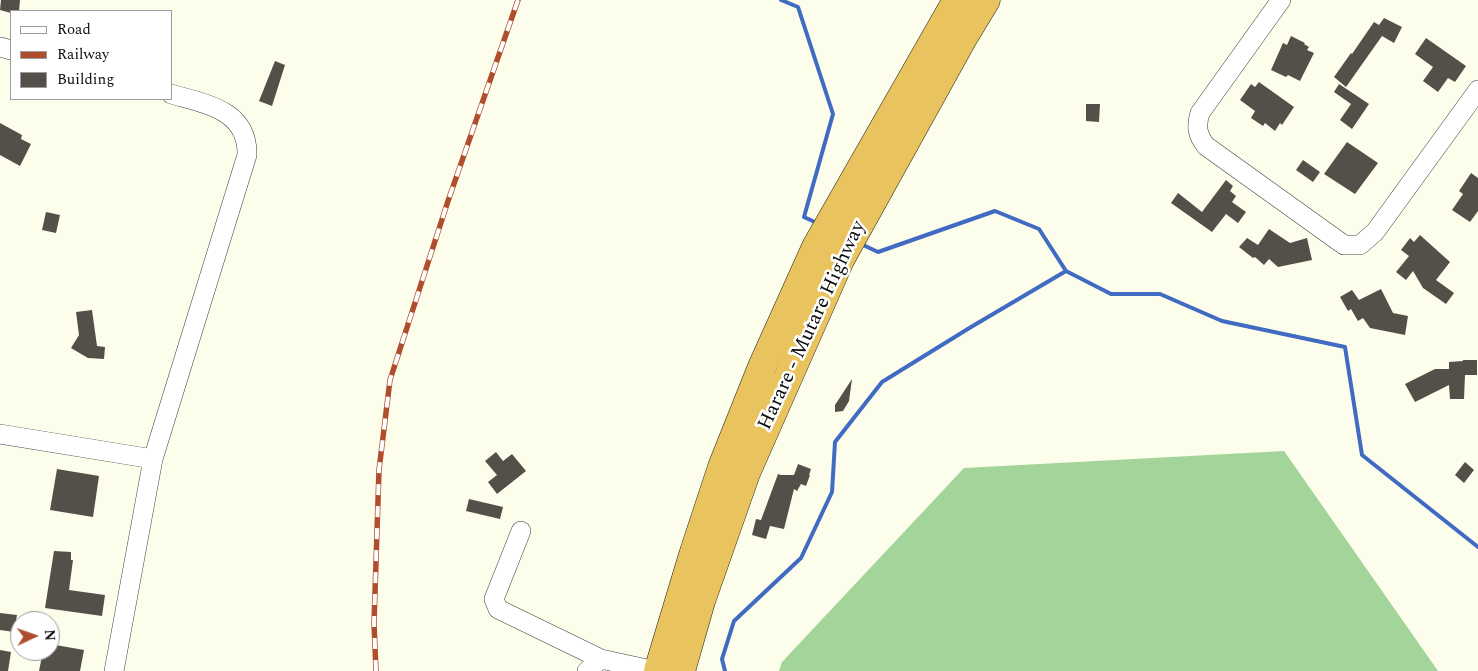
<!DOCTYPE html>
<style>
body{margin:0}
#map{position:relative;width:1478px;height:671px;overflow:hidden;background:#fcfeeb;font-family:Spectral,serif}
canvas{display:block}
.legend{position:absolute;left:10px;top:10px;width:162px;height:90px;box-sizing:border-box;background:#fff;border:1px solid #9d9d9d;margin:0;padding:6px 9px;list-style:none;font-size:15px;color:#0b0b0b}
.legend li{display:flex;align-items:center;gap:10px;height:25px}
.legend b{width:25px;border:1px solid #9d9d9d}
.north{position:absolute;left:10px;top:611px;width:50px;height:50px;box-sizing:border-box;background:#fff;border:1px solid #9d9d9d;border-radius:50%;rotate:87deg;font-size:14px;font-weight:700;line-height:20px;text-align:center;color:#0b0b0b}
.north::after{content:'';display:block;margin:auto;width:18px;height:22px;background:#b04d2f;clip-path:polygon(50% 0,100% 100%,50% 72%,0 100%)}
</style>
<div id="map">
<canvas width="1478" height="671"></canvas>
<ul class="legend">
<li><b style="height:6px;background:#fff"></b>Road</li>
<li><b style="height:6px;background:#b04d2f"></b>Railway</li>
<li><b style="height:14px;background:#535049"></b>Building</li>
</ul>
<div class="north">N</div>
</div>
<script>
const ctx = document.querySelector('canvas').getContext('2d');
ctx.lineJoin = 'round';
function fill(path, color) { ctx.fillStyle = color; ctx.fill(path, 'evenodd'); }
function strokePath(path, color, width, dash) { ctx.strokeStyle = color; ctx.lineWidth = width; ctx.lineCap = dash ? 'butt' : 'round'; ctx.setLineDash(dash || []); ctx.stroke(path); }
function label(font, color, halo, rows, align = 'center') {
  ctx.font = font + ' Spectral,serif'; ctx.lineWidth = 5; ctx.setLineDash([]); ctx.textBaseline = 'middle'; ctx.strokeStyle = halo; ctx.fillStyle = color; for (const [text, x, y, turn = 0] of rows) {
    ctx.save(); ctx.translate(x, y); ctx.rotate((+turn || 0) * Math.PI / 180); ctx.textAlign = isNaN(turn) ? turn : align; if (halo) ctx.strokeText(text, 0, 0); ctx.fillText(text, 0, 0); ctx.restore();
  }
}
fill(new Path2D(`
 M1284,451l154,220h-659l3,-9 182,-194z`), '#a3d499');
strokePath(new Path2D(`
 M781,0l17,7 35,107 -29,103 15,7
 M861,244l17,8 117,-41 44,18 27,42 45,23h49l62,27 123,26 17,108 116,92
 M725,671l-3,-12 12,-38 67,-63 31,-66 3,-50 47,-60 89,-55 95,-56`), '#416ac2', 4);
fill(new Path2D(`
 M1,0h19l-1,11h-8v2l-11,-3z
 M1384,18l18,9 -8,16 -12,-7 -36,51 -12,-10 17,-24 1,1 22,-32 5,3z
 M1291,36l14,7 -1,1 5,3 -2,3 7,3 -14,28 -12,-6 -2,2 -15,-7 12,-27 4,2z
 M1426,38l40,28 -11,16 -7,-4 -10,14 -15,-11 10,-14 -18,-13z
 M275,61l10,4 -13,41 -13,-5z
 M1259,82l35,25 -12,18 -2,-2 -5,8 -10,-8 -2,3 -12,-8 4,-7 -15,-11 11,-16 4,3z
 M1339,84l30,20 -17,25 -12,-9 11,-16 -17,-12z
 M1086,104h14l-1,18 -13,-1z
 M0,123l22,12 -1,4 10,5 -11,22 -20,-11z
 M1347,142l31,21 -23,31 -31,-20z
 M1303,160l17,12 -7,10 -17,-12z
 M1471,173l7,5v33l-8,11 -18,-12 11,-16 -4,-3z
 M1226,180l7,6 -3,5 6,5 -4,6 14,10 -8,11 -12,-9 -14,18 -41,-29 7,-10 24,19z
 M46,212l14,3 -4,18 -14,-3z
 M1269,229l21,14 17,-5 5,22 -34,7 -9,-8 -5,6 -9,-8 -2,1 -14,-11 8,-9 11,7z
 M1420,235l30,27 -14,18 18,13 -8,11 -23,-16 -10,-17 -7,9 -10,-8 13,-16 -8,-6 9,-12 4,4z
 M1381,289l12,24 15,3 -3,19 -35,-7 -7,-10 -5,3 -7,-12 -3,2 -8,-14 12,-7 7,10z
 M92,310l5,36 8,1 -1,12 -16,-1 -17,-10 8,-13 -3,-23z
 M1463,360h14v15h-12l-1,24h-14l-1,-14 -34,17 -10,-18 30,-15h14v-7l14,-1z
 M852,379l-3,22 -6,10 -8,1v-7z
 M496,452l7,9 9,-7 14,17 -29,23 -9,-12 9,-7 -12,-14z
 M1465,462l9,8 -10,13 -9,-8z
 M798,464l13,5 -2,6h1l-4,11 -5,-2 -4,7 -3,-2 -10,40 -14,-3 -4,13 -14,-4 4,-16 5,1 17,-46 3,1h13z
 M57,469l42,7 -6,41 -43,-7z
 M469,499l34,8 -3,12 -34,-8z
 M54,551l17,1v8h2l-4,30 36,5 -3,21 -57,-8z
 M0,613l17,2 -3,17 -14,-2z
 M50,644l34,6 -4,21h-41l4,-20h7z
 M0,650l11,2 -3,19h-8z`), '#535049');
const minor = new Path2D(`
 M1281,0l-81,113c-4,13 -3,22 6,33l138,99h16l15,-13 103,-142
 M0,47l11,3
 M0,434l153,25
 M521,531l-27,68 4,10 103,50
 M114,671l39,-212 94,-304c1,-45 -41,-51 -76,-61
 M587,671l14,-12 55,12`);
const highway = new Path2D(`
 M658,671l35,-116 29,-88 40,-100 54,-120 141,-247
 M681,671l20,-70 45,-128 94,-213 123,-222 23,-38`);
strokePath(minor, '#3e3e3e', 20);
strokePath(highway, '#1c1c1c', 29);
strokePath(minor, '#fff', 19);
strokePath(highway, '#e9c45e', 28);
const rail = new Path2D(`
 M376,671l-2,-48 5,-153 11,-90 58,-179 70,-201`);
strokePath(rail, '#b04d2f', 5.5);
strokePath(rail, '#fff', 4, [11]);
label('20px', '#0b0b0b', '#fff', [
 ["Harare - Mutare Highway",813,326,-65]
]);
</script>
